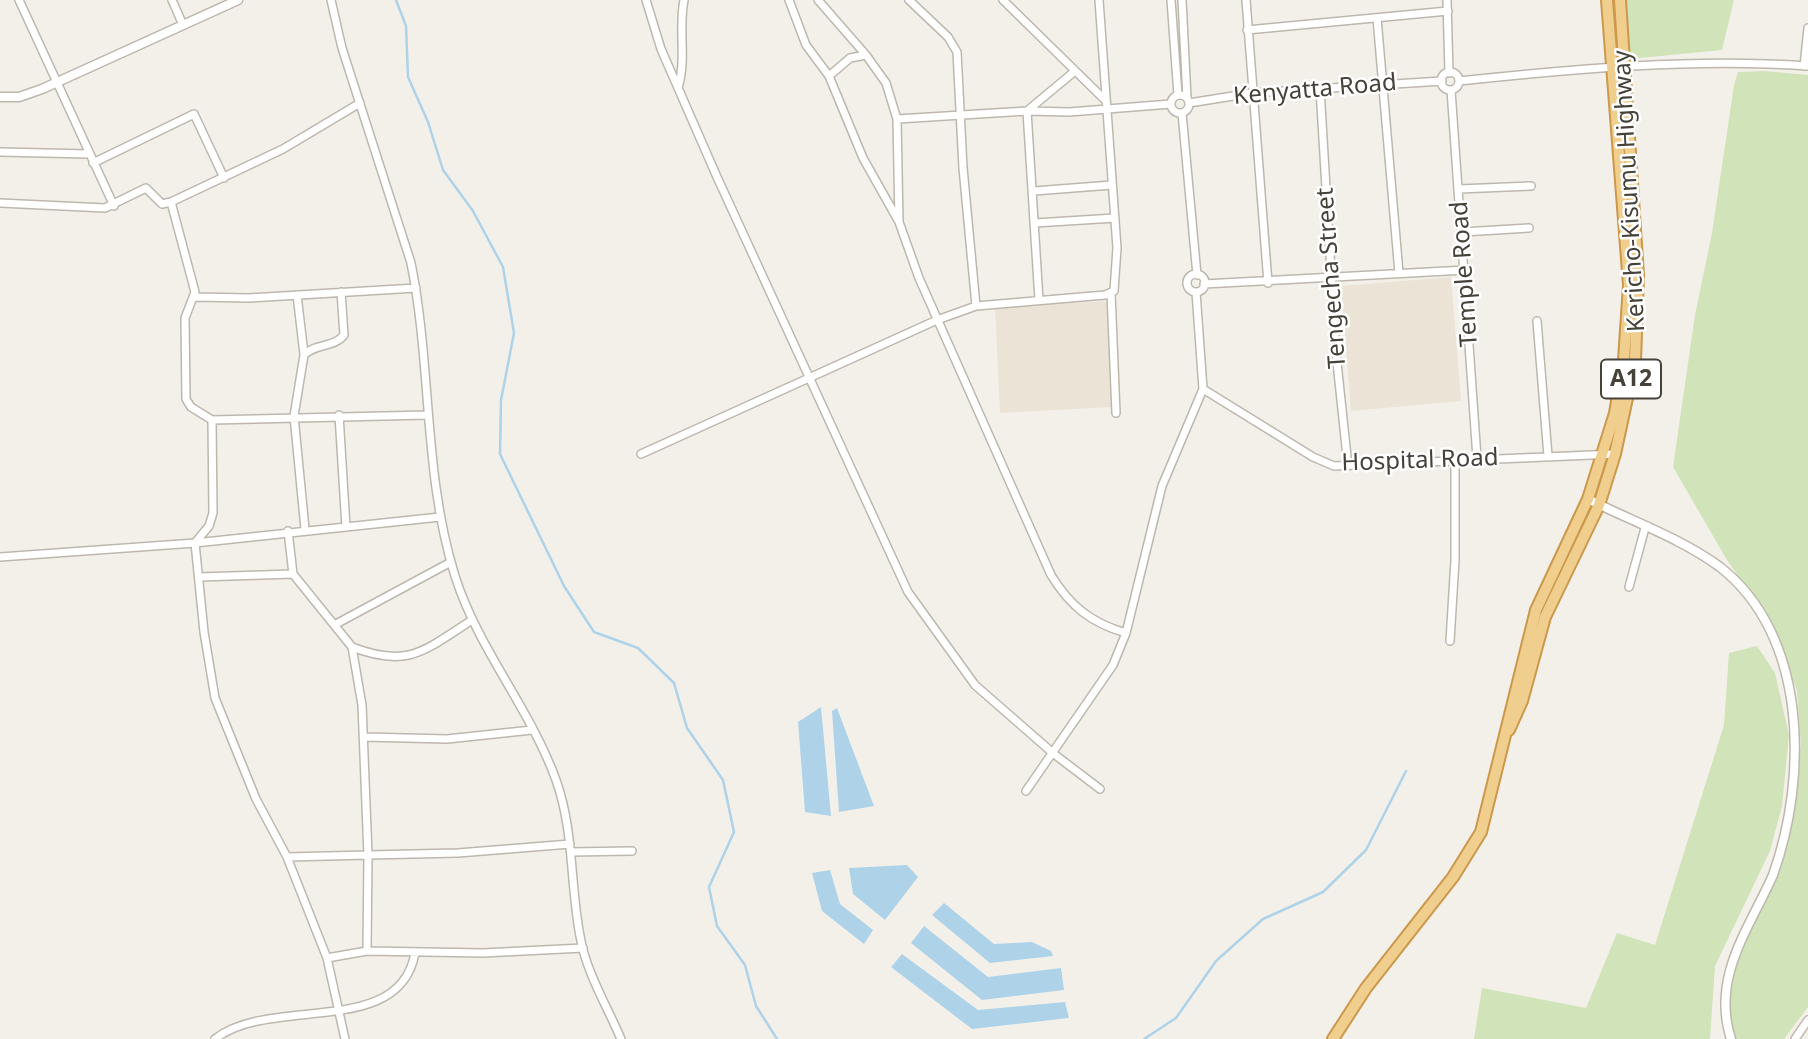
<!DOCTYPE html>
<style>
body{margin:0}
canvas{display:block;background:#f3f0ea}
</style>
<canvas width="1808" height="1039"></canvas>
<script>
const ctx = document.querySelector('canvas').getContext('2d');
ctx.lineJoin = 'round';
function fill(path, color) { ctx.fillStyle = color; ctx.fill(path, 'evenodd'); }
function strokePath(path, color, width, dash) { ctx.strokeStyle = color; ctx.lineWidth = width; ctx.lineCap = dash ? 'butt' : 'round'; ctx.setLineDash(dash || []); ctx.stroke(path); }
function label(font, color, halo, rows, align = 'center') {
  ctx.font = font + ' "Noto Sans",sans-serif'; ctx.lineWidth = 5; ctx.setLineDash([]); ctx.textBaseline = 'middle'; ctx.strokeStyle = halo; ctx.fillStyle = color; for (const [text, x, y, turn = 0] of rows) {
    ctx.save(); ctx.translate(x, y); ctx.rotate((+turn || 0) * Math.PI / 180); ctx.textAlign = isNaN(turn) ? turn : align; if (halo) ctx.strokeText(text, 0, 0); ctx.fillText(text, 0, 0); ctx.restore();
  }
}
fill(new Path2D(`
 M1451,277l10,124 -110,10 -10,-125z
 M1107,301l5,106 -112,6 -5,-106z`), '#ebe4d6');
fill(new Path2D(`
 M1626,0h108l-12,50 -93,9z
 M1764,71l44,4v932l-24,32h-50l-6,-32 1,-28 55,-130 8,-29 9,-74 -4,-55 -16,-45 -11,-24 -43,-62 -54,-93 22,-152 17,-82 22,-148 4,-13z
 M1757,646l18,27 14,62 -7,71 -12,45 -55,115 -5,73h-236l8,-51 104,20 31,-75 38,12 69,-220 5,-72z`), '#d1e3b8');
fill(new Path2D(`
 M821,707l10,109 -26,-4 -7,-90z
 M837,708l37,98 -35,6 -7,-101z
 M907,865l11,12 -33,43 -32,-26 -4,-26z
 M830,870l10,34 33,26 -9,14 -42,-33 -10,-38z
 M944,903l50,41 38,-2 19,9 2,5 -63,7 -58,-48z
 M924,926l64,51 73,-9 3,22 -82,10 -71,-57z
 M902,954l76,56 87,-8 4,16 -97,11 -81,-62z`), '#aed3e9');
strokePath(new Path2D(`
 M396,0l10,26 2,51 20,45 15,48 30,41 30,56 11,66 -13,67 -1,54 64,132 30,46 44,16 36,35 13,45 36,52 11,52 -25,55 8,39 28,39 11,41 21,33
 M1144,1039l32,-21 40,-57 47,-42 60,-27 43,-42 40,-79`), '#aed3e9', 2.5);
const minor = new Path2D(`
 M19,0l95,206
 M172,0l11,25
 M331,0l11,48 69,215c21,104 12,211 44,313 23,73 75,132 101,204 18,50 14,104 24,156 6,36 27,70 41,103
 M646,0l15,49 56,128 191,415 67,93 79,69 46,35
 M789,0l17,45 23,31
 M818,0l48,55
 M909,0l39,37 9,15 6,116 13,138
 M1003,0l102,100
 M1171,0l7,95
 M1182,0l5,98
 M1246,0l22,283
 M1447,0l2,73
 M1377,18l22,255
 M1247,30l201,-19
 M866,55l20,28 11,36 2,103 -36,-64 -34,-82 21,-18z
 M1804,66l4,-38
 M1441 81a9 9 0 1 1 18 0a9 9 0 1 1-18 0Z
 M1459,81c115,-12 233,-23 349,-15
 M678,88c9,-30 0,-58 6,-88
 M1320,89l16,264 12,113
 M1451,90l26,368
 M1171 104a9 9 0 1 1 18 0a9 9 0 1 1-18 0Z
 M1189,103l63,-10 190,-12
 M1182,113l15,162
 M897,119l130,-8 48,-40
 M0,152l89,2
 M93,163l101,-49 30,64
 M1459,189l72,-3
 M1034,191l78,-6
 M171,202l112,-53 77,-46
 M0,203l105,5 41,-20 16,16 9,-2 24,90 -10,26 1,81 5,8 21,13
 M899,222l20,56 132,297c19,31 40,48 75,58
 M1035,223l80,-5
 M1463,232l66,-4
 M1187 283a9 9 0 1 1 18 0a9 9 0 1 1-18 0Z
 M1204,284l262,-14
 M1196,292l7,97
 M1111,293l5,120
 M297,295l7,59
 M195,297l54,1 167,-10
 M1039,300l-12,-189 42,1 102,-8
 M1537,321l11,135
 M1203,389l110,68 21,9 281,-12
 M339,415l7,112
 M641,454l296,-134 39,-14 129,-11 9,-4 3,-43 -18,-248
 M305,529l-11,-113 10,-61c11,-12 30,-7 40,-20l-3,-43
 M288,531l5,43
 M0,557l195,-14 245,-26
 M199,577l94,-3 59,73 10,58 6,150 -81,2
 M1629,587l16,-59
 M336,624l115,-62
 M1450,641l5,-81v-100
 M352,647c57,22 73,3 120,-27
 M364,737l83,2 85,-9
 M1026,791l87,-126 13,-32 36,-147 41,-97
 M571,852l61,-1
 M367,951l1,-96 90,-2 112,-9
 M327,958l40,-7 116,2 100,-5
 M215,1039c55,-44 185,0 200,-86
 M345,1039l-18,-81 -40,-101 -31,-58 -41,-101 -11,-66 -9,-89 14,-17 4,-13 -1,-93 215,-5
 M1795,1039l13,-19`);
const tertiary = new Path2D(`
 M0,97h19l23,-8 196,-89
 M1588,499c43,22 93,39 132,68 88,69 88,210 53,308 -24,54 -62,102 -42,164`);
const trunk = new Path2D(`
 M1509,730l13,-29 23,-84 54,-112 16,-51 20,-93 3,-86 -18,-275
 M1333,1039l33,-51 87,-111 28,-45 55,-222 52,-111 27,-86 9,-53 5,-75 -22,-285`);
strokePath(minor, '#beb7ae', 10);
strokePath(tertiary, '#beb7ae', 11);
strokePath(trunk, '#cc984b', 14);
strokePath(minor, '#fff', 7);
strokePath(tertiary, '#fff', 8);
strokePath(trunk, '#f0ce8e', 10);
for (const [x, y, w] of [
 [1631,379,60]
]) { const box = new Path2D(); box.roundRect(x - w / 2, y - 19.5, w, 39, 5); ctx.fillStyle = '#fff'; ctx.fill(box); strokePath(box, '#464139', 2); }
label('bold 23px', '#464139', null, [
 ["A12",1631,379]
]);
label('24px', '#464139', '#fff', [
 ["Kenyatta Road",1315,90,-5],
 ["Kericho-Kisumu Highway",1630,191,-93],
 ["Temple Road",1465,274,-94],
 ["Tengecha Street",1332,278,-94],
 ["Hospital Road",1420,461,-2]
]);
</script>
